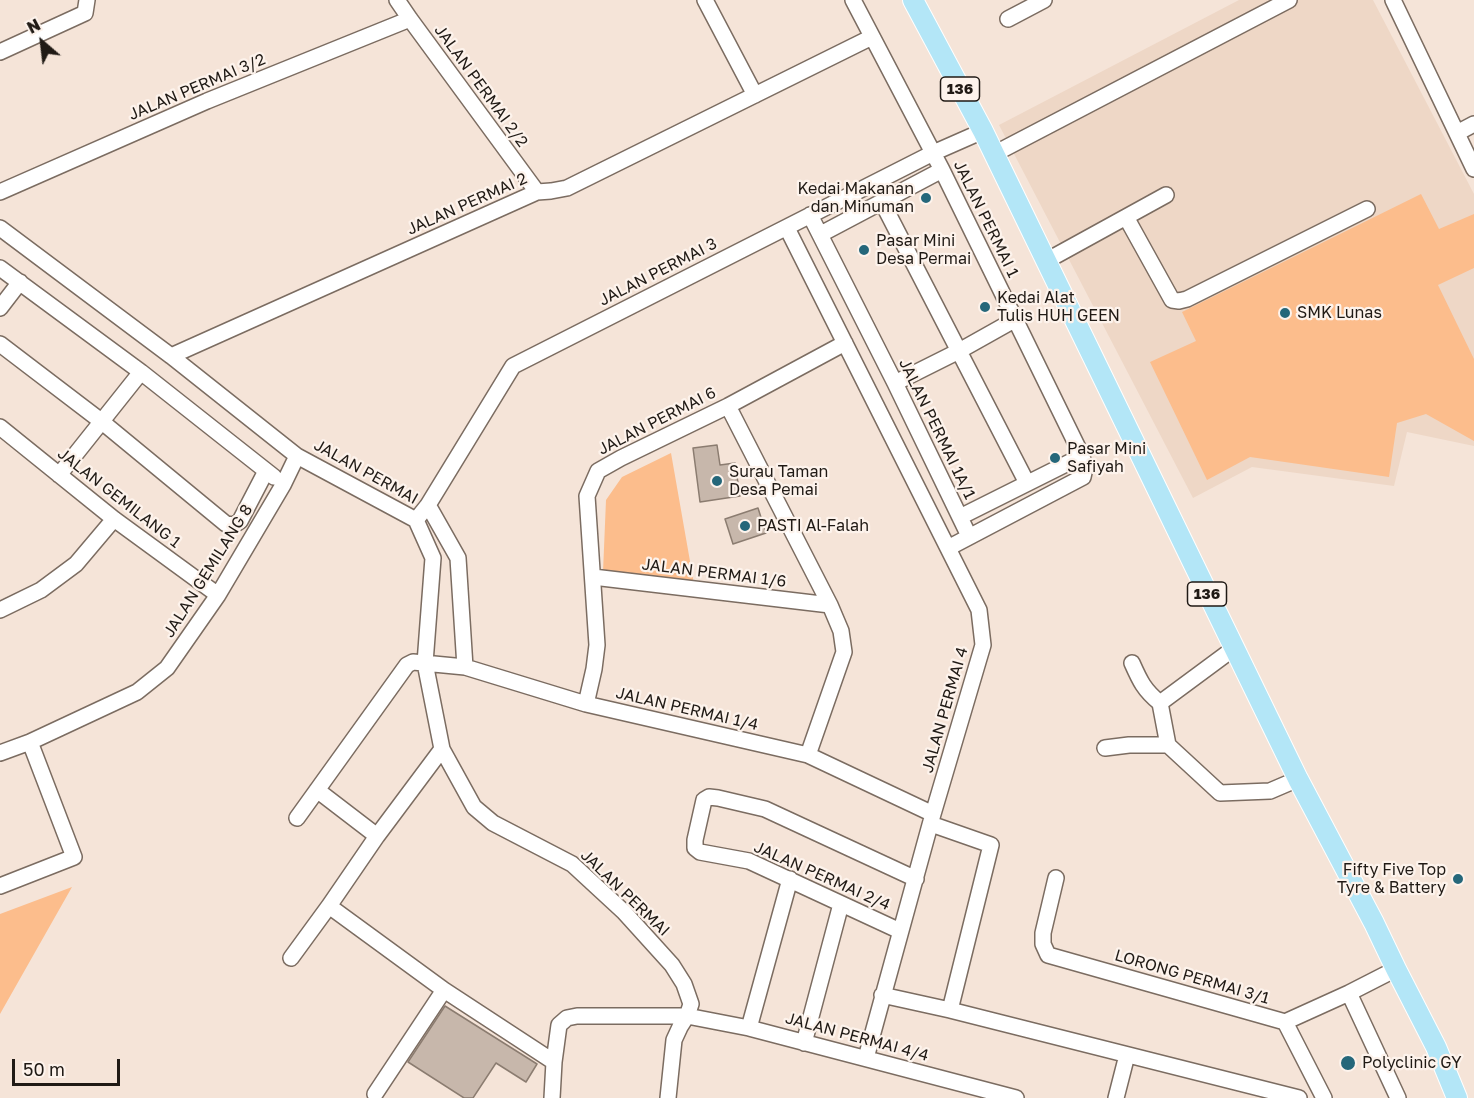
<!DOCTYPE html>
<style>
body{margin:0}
#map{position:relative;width:1474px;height:1098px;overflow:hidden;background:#f5e4d8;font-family:"Golos Text",sans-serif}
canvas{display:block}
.north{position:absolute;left:12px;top:12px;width:60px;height:60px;-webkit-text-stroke:4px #fdf3ec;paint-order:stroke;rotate:332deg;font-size:16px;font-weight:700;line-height:24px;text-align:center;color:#201a15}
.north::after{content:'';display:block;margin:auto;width:21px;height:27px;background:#201a15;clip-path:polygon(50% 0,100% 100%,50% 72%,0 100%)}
.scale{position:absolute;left:12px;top:1059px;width:108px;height:27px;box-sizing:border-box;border:3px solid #201a15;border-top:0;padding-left:8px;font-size:18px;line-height:21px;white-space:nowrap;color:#201a15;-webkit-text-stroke:4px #fdf3ec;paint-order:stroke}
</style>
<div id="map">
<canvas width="1474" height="1098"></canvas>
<div class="north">N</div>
<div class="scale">50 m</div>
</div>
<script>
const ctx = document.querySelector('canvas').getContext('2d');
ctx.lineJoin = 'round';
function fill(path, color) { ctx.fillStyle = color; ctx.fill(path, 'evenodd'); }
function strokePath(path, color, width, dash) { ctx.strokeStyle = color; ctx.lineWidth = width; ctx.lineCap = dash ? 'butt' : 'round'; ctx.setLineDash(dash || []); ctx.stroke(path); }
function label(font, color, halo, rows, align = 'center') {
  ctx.font = font + ' "Golos Text",sans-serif'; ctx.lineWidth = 4.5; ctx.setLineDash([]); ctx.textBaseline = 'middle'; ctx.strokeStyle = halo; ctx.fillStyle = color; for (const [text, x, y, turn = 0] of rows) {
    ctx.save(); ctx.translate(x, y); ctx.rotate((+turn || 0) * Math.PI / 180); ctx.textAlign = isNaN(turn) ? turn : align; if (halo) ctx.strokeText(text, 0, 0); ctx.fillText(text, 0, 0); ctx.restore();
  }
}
fill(new Path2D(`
 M1239,0h134l101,194v252l-67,-14 -13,54 -142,-19 -59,31 -194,-373z`), '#eed7c6');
fill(new Path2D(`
 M1421,194l18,35 35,-15v54l-36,17 36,74v82l-48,-27 -29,9 -8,54 -139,-20 -43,23 -57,-118 46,-21 -14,-29z
 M671,453l23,131 -91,-12 3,-72 16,-23z
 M72,887l-72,127v-100z`), '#fcbd8c');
const building = new Path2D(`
 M717,445l3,20 15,-2 5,33 -40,6 -7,-54z
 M758,508l8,25 -33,11 -8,-25z
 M445,1006l92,58 -11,18 -30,-19 -23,35h-9l-56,-36z`);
fill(building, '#c7b7ab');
strokePath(building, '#8b7c70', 1.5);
const minor = new Path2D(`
 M397,0l13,19 127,173
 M705,0l50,95
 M853,0l89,170 140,286 3,12 -2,9 -135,71
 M1393,0l81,169
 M1008,19l36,-19
 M0,52l85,-39 2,-13
 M1457,133l17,-9
 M994,154l295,-154
 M0,192l207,-91 203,-82
 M882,202l145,281
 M810,215l85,168 74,153
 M1126,217l46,83 7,1 8,-2 180,-90
 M0,228l171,128 126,100 119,64 17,38 -8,105 17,86 32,58 19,16 79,41 52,48 48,53 12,19 7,20 -4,12 -7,11 -6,13 -6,58
 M787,228l192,382 4,35 -50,169 -67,244
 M821,234l121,-64
 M1046,261l120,-66
 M0,268l141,104 133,105
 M0,308l20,-26
 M0,344l101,77 125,103 8,1 6,-4 26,-50
 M171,356l366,-164 14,-1 16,-3 305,-151
 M895,383l64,-32 57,-32
 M728,406l102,199 11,26 3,21 -36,103
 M0,427l114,92 104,76
 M59,475l82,-103
 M428,505l30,53 7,109
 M960,517l122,-61
 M416,520l12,-15 85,-139 420,-213 50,-22
 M593,577l237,28
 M0,610l41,-20 35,-26 38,-45
 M1132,663c8,18 12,27 28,40l8,42
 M1160,703l73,-54
 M586,704l8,-35 3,-24 -10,-149 11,-25 23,-13 107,-52 117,-63
 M1105,748l24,-3h39l52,48 50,-2 28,-12
 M0,753l30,-11 107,-50 30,-24 51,-73 65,-110 14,-29
 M317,790l60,46
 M297,818l110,-153 6,-3 52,5 121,37 222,51 125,59
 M931,824l60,21 -41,165
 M1056,878l-13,55v11l5,11 237,67 64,-29 47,-24
 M0,886l74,-29 -44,-115
 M329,906l115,84 110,72
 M900,931l-151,-70 -49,-9 -5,-4v-8l9,-40 5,-3 9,1 47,11 151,70
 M291,958l38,-52 48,-70 65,-87
 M1349,993l49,105
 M882,995l68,15 349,88
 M1285,1022l39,76
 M749,1028l41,-149
 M804,1043l37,-139
 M375,1094l69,-104
 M552,1098l2,-36 5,-37 8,-7 10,-2h110l62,12 267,70
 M1116,1098l11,-43`);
const major = new Path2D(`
 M913,0l70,131 315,648 76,144 22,46 40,78 21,51`);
strokePath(minor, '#7b6c61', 18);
strokePath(major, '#fff', 22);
strokePath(minor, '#fff', 15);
strokePath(major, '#b3e6f7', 20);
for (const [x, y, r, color] of [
 [926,198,6,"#25677a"],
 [864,250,6,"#25677a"],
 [985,307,6,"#25677a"],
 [1285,313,6,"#25677a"],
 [1055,458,6,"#25677a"],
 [717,481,6,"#25677a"],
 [745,526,6,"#25677a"],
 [1458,879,6,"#25677a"],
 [1348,1063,8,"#25677a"]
]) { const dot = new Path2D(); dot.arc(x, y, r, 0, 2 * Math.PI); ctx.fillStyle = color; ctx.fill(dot); strokePath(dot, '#fdf3ec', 2); }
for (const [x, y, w] of [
 [960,89,39],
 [1207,594,39]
]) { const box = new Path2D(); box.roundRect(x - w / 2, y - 12, w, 24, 4.5); ctx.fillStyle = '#fdf3ec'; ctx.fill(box); strokePath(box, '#201a15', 1.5); }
label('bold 15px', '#201a15', null, [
 ["136",960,89],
 ["136",1207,594]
]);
label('16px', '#201a15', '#fdf3ec', [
 ["JALAN PERMAI 2/2",481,86,54],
 ["JALAN PERMAI 3/2",197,87,-23],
 ["JALAN PERMAI 2",467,204,-24],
 ["JALAN PERMAI 1",986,219,64],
 ["JALAN PERMAI 3",658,272,-27],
 ["JALAN PERMAI 6",657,421,-27],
 ["JALAN PERMAI 1A/1",937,429,64],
 ["JALAN PERMAI",366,472,29],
 ["JALAN GEMILANG 1",119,498,38],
 ["JALAN GEMILANG 8",208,571,-58],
 ["JALAN PERMAI 1/6",714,573,7],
 ["JALAN PERMAI 1/4",687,709,13],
 ["JALAN PERMAI 4",945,710,-74],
 ["JALAN PERMAI 2/4",822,876,24],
 ["JALAN PERMAI",625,893,44],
 ["LORONG PERMAI 3/1",1192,977,16],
 ["JALAN PERMAI 4/4",857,1037,15]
]);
label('16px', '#201a15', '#fdf3ec', [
 ["Kedai Makanan",914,189,"right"],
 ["dan Minuman",914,207,"right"],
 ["Pasar Mini",876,241],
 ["Desa Permai",876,259],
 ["Kedai Alat",997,298],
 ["Tulis HUH GEEN",997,316],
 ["SMK Lunas",1297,313],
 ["Pasar Mini",1067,449],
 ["Safiyah",1067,467],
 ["Surau Taman",729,472],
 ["Desa Pemai",729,490],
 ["PASTI Al-Falah",757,526],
 ["Fifty Five Top",1446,870,"right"],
 ["Tyre & Battery",1446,888,"right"],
 ["Polyclinic GY",1362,1063]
], 'left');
</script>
